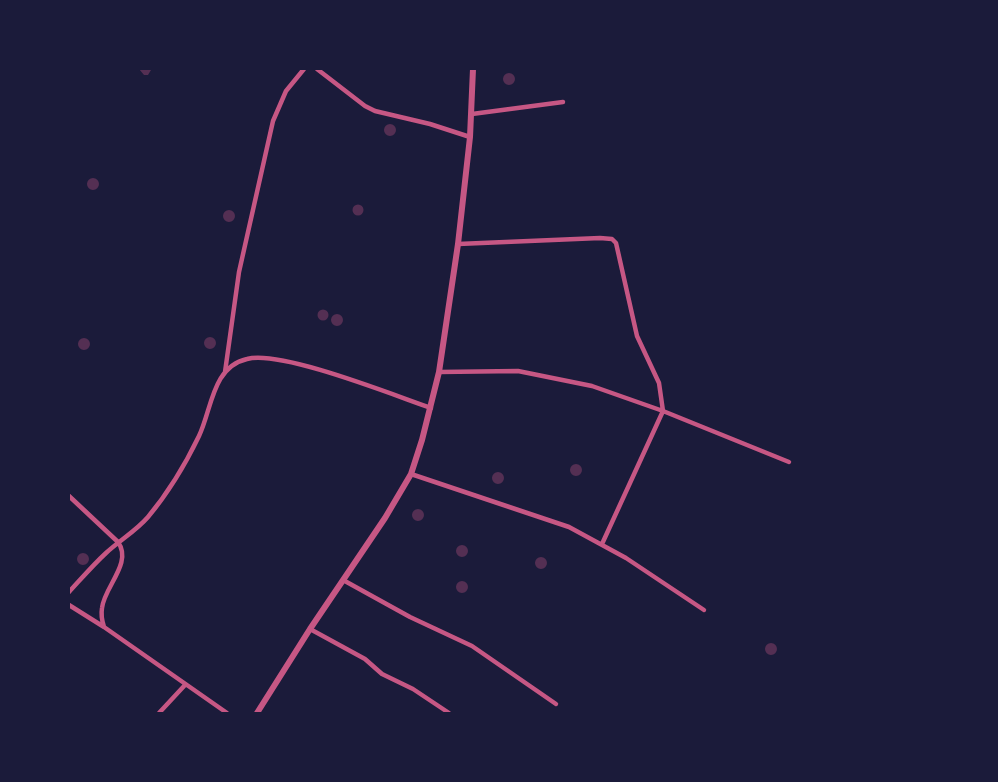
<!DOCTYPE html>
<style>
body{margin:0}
#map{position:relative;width:998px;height:782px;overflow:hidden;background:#1b1b3a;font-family:Barlow,sans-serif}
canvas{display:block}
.frame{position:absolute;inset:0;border:70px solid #1b1b3a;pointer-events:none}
</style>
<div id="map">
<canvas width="998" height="782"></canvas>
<div class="frame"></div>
</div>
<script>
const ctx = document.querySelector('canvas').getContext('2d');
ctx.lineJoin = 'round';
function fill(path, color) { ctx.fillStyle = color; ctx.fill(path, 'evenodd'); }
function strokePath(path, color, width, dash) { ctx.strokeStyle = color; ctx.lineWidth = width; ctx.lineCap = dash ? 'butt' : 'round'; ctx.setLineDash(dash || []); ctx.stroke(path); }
fill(new Path2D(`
 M139,69h12v1l-3,5h-4z
 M503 79a6 6 0 1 1 12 0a6 6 0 1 1-12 0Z
 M384 130a6 6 0 1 1 12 0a6 6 0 1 1-12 0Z
 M87 184a6 6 0 1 1 12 0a6 6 0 1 1-12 0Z
 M352.5 210a5.5 5.5 0 1 1 11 0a5.5 5.5 0 1 1-11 0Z
 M223 216a6 6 0 1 1 12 0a6 6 0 1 1-12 0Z
 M317.5 315a5.5 5.5 0 1 1 11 0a5.5 5.5 0 1 1-11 0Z
 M331 320a6 6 0 1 1 12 0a6 6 0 1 1-12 0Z
 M204 343a6 6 0 1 1 12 0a6 6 0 1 1-12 0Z
 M78 344a6 6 0 1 1 12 0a6 6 0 1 1-12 0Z
 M570 470a6 6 0 1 1 12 0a6 6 0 1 1-12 0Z
 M492 478a6 6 0 1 1 12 0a6 6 0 1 1-12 0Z
 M412 515a6 6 0 1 1 12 0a6 6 0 1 1-12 0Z
 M456 551a6 6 0 1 1 12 0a6 6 0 1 1-12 0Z
 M77 559a6 6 0 1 1 12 0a6 6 0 1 1-12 0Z
 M535 563a6 6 0 1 1 12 0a6 6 0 1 1-12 0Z
 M456 587a6 6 0 1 1 12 0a6 6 0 1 1-12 0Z
 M765 649a6 6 0 1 1 12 0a6 6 0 1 1-12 0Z`), '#542f53');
strokePath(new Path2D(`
 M317,69l48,37 10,5 55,13 40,13
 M472,114l91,-12
 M458,244l142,-6 12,1 4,4 21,93 22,47 4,28 -61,133
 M225,372l14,-100 34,-151 13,-30 18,-22
 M439,372l79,-1 74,15 71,25 126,51
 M411,474l158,53 57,31 78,52
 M69,496l49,46c15,21 -14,45 -16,66 -1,6 0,13 2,19
 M343,580l67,37 62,29 84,58
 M69,592c12,-13 24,-27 37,-39 14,-13 30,-22 42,-36 20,-24 38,-54 51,-81 13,-27 13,-69 48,-77 34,-9 146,36 184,49
 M69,605l35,22 123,86
 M310,629l55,30 17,15 31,15 36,24
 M159,713l26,-28`), '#c65784', 4.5);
strokePath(new Path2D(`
 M257,713l53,-84 75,-111 26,-44 11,-34 17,-68 19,-128 12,-107 3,-68`), '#c65784', 6);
</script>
